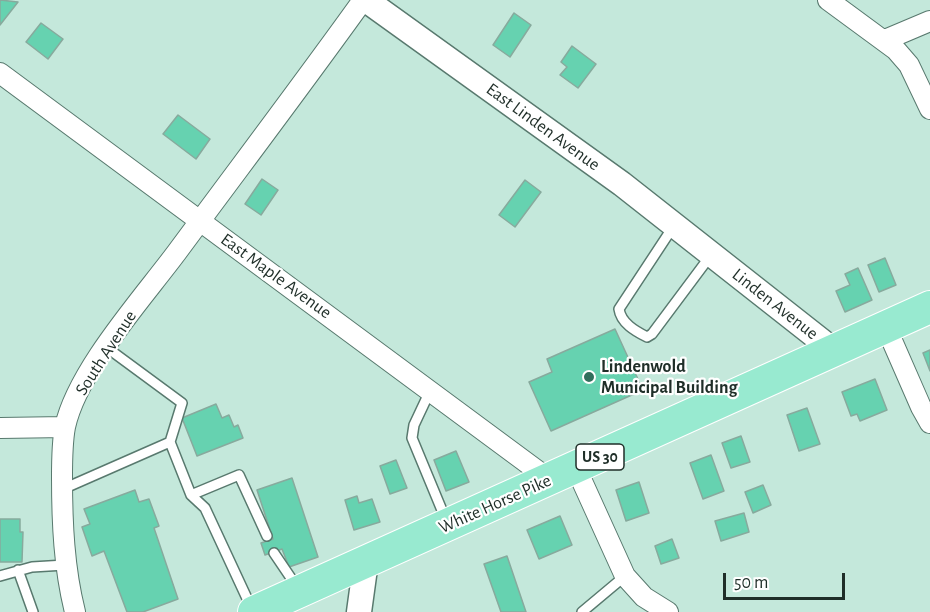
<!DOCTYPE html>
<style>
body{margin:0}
#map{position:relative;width:930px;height:612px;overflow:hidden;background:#c4e8db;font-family:"Alegreya Sans",sans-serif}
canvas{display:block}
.scale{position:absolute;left:723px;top:573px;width:122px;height:27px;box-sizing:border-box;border:3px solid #1f2e28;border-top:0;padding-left:8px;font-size:18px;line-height:21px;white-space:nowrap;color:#1f2e28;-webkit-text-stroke:4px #fff;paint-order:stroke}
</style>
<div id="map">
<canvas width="930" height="612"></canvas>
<div class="scale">50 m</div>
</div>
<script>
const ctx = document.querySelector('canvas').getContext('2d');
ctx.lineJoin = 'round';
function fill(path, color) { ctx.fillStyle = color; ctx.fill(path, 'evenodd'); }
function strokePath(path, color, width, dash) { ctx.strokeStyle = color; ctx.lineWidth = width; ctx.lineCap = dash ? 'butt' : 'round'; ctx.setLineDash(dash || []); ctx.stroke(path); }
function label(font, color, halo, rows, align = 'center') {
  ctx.font = font + ' "Alegreya Sans",sans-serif'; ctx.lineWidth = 4.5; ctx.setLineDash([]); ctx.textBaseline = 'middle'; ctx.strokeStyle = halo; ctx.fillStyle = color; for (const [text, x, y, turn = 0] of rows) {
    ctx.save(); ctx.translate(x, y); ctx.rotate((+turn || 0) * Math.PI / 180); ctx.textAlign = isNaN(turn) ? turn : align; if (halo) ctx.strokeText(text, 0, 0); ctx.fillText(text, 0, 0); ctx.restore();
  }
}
const building = new Path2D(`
 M0,0l18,2 -18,23z
 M514,13l17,12 -21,32 -17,-12z
 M41,23l22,16 -15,20 -22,-17z
 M572,46l24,18 -18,24 -18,-13 7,-8 -6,-5z
 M178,115l32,24 -14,20 -33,-25z
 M262,179l16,11 -17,25 -16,-11z
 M525,180l16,12 -26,35 -16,-12z
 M885,258l11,27 -17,7 -11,-27z
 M858,268l14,32 -27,12 -9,-21 14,-6 -5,-11z
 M615,329l28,61 -92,41 -22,-49 23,-10 -5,-13z
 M930,350v21l-7,-18z
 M875,379l12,31 -27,11 -3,-7 -6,2 -9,-24z
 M216,404l6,14 7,-3 5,12 4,-2 5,13 -46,18 -15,-38z
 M807,408l13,36 -21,7 -12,-36z
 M741,436l9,26 -19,6 -9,-25z
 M456,451l13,31 -23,9 -12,-31z
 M711,455l13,36 -21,8 -13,-36z
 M396,460l11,28 -17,6 -10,-28z
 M292,478l26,79 -29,10 -7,-18 -17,6 -4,-12 12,-4 -16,-49z
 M639,482l10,31 -23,8 -10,-31z
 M763,485l8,20 -18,8 -8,-21z
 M135,490l4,12 10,-3 10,27 -5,2 24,71 -35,13h-16l-23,-61 -12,5 -10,-29 8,-3 -6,-15z
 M357,496l2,7 13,-4 8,23 -26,8 -9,-30z
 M744,513l5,19 -28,9 -6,-20z
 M560,516l12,29 -33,14 -12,-29z
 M0,519h20v13h3l-1,30h-22z
 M672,539l7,19 -18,6 -6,-18z
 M507,556l19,56h-25l-17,-48z`);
fill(building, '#66d2b0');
strokePath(building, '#87aa9d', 1.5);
const service = new Path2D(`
 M673,227l-54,82c2,14 16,22 28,28l5,-3 59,-79
 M106,347l76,56 -12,39 21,53 48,-20 28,61
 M430,391l-16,34 -2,13 34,82
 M63,489l107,-47
 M191,495l14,13 46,99
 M274,553l23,34
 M18,570l15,42
 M0,576l32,-9 33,-2
 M582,612l43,-36`);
const minor = new Path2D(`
 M828,0l68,50 13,15 21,44
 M885,40l45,-19
 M0,73l550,407
 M886,327l35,80 9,16
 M0,428l65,-1
 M576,468l49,108 19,21 24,15
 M75,612c-11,-44 -13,-89 -13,-135 0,-17 0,-34 3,-50 12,-56 77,-128 112,-175 62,-84 125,-167 186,-252`);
const tertiary = new Path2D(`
 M366,0l256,184 211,166
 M359,612l7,-51`);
const trunk = new Path2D(`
 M254,612l676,-305`);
strokePath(service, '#58796e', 12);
strokePath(minor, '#58796e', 22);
strokePath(tertiary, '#58796e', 27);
strokePath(trunk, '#fff', 34);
strokePath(service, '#fff', 9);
strokePath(minor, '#fff', 20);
strokePath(tertiary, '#fff', 24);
strokePath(trunk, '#98ead0', 32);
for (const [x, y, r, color] of [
 [589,377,6,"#316f5c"]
]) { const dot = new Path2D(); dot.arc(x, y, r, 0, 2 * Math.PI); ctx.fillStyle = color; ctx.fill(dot); strokePath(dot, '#fff', 2); }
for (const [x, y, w] of [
 [600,457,48]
]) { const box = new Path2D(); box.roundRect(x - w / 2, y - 13, w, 26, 4.5); ctx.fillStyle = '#fff'; ctx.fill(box); strokePath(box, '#1f2e28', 1.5); }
label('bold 16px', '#1f2e28', null, [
 ["US 30",600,457]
]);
label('18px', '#1f2e28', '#fff', [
 ["East Linden Avenue",543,127,36],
 ["East Maple Avenue",276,276,36],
 ["Linden Avenue",775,304,38],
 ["South Avenue",106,353,-57],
 ["White Horse Pike",495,504,-24]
]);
label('bold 18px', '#1f2e28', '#fff', [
 ["Lindenwold",601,367],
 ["Municipal Building",601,388]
], 'left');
</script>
